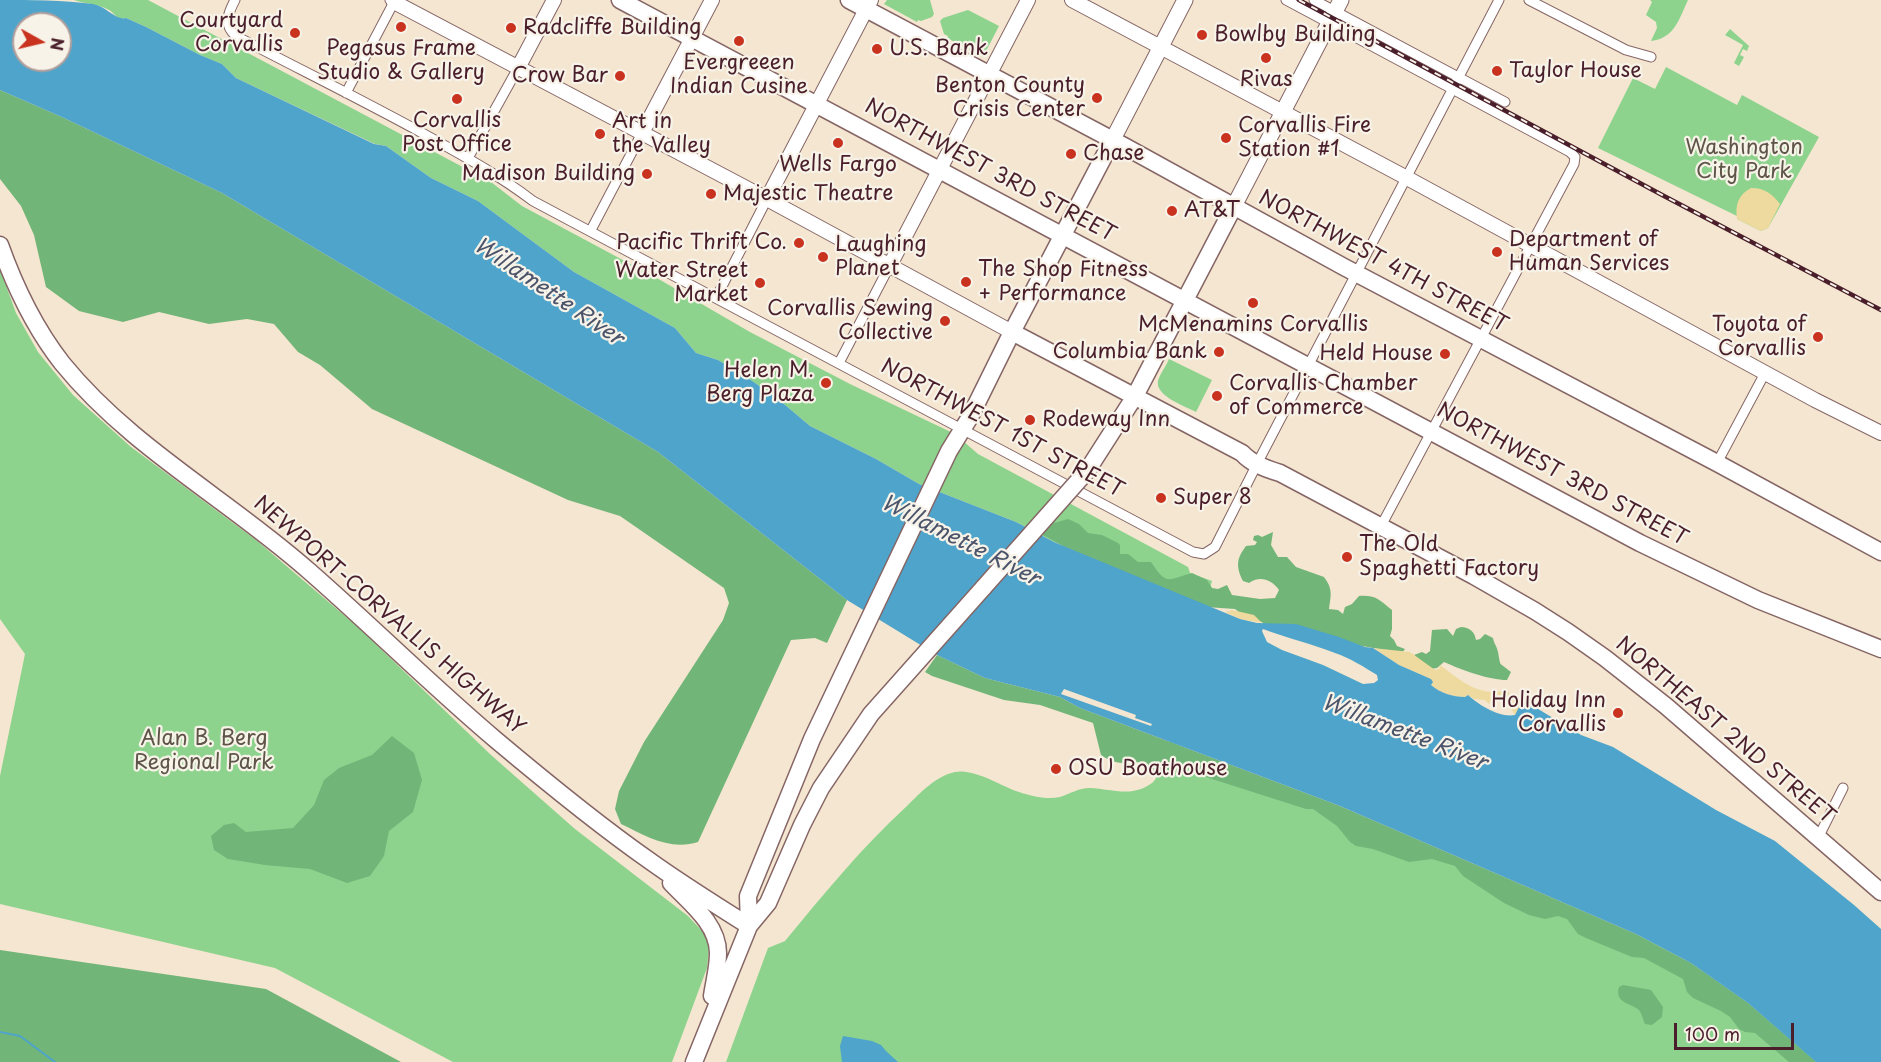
<!DOCTYPE html>
<style>
body{margin:0}
#map{position:relative;width:1881px;height:1062px;overflow:hidden;background:#f4e6d0;font-family:"Playpen Sans",sans-serif}
canvas{display:block}
.north{position:absolute;left:12px;top:12px;width:60px;height:60px;box-sizing:border-box;background:#f7f3e8;border:2px solid #b29e9c;border-radius:50%;rotate:98deg;font-size:16px;font-weight:700;line-height:24px;text-align:center;color:#4a1f2b}
.north::after{content:'';display:block;margin:auto;width:21px;height:27px;background:#c8321e;clip-path:polygon(50% 0,100% 100%,50% 72%,0 100%)}
.scale{position:absolute;left:1674px;top:1023px;width:120px;height:27px;box-sizing:border-box;border:3px solid #4a1f2b;border-top:0;padding-left:8px;font-size:18px;line-height:21px;white-space:nowrap;color:#4a1f2b;-webkit-text-stroke:4px #f7f3e8;paint-order:stroke}
</style>
<div id="map">
<canvas width="1881" height="1062"></canvas>
<div class="north">N</div>
<div class="scale">100 m</div>
</div>
<script>
const ctx = document.querySelector('canvas').getContext('2d');
ctx.lineJoin = 'round';
function fill(path, color) { ctx.fillStyle = color; ctx.fill(path, 'evenodd'); }
function strokePath(path, color, width, dash) { ctx.strokeStyle = color; ctx.lineWidth = width; ctx.lineCap = dash ? 'butt' : 'round'; ctx.setLineDash(dash || []); ctx.stroke(path); }
function label(font, color, halo, rows, align = 'center') {
  ctx.font = font + ' "Playpen Sans",sans-serif'; ctx.lineWidth = 4.5; ctx.setLineDash([]); ctx.textBaseline = 'middle'; ctx.strokeStyle = halo; ctx.fillStyle = color; for (const [text, x, y, turn = 0] of rows) {
    ctx.save(); ctx.translate(x, y); ctx.rotate((+turn || 0) * Math.PI / 180); ctx.textAlign = isNaN(turn) ? turn : align; if (halo) ctx.strokeText(text, 0, 0); ctx.fillText(text, 0, 0); ctx.restore();
  }
}
fill(new Path2D(`
 M74,0h74l343,182 31,24 140,75 88,51 100,52 105,50 23,20 210,113 2,6 22,8 -7,23 -151,-62 -38,-20 -97,-38 -43,-25 -66,-33 -32,-27 -33,-23 -27,-16 -22,-7 -21,-25 -101,-56 -96,-71 -47,-23 -45,-32 -11,-2 -139,-66 -14,-14 -22,-9 -54,-28 -20,-9c-10,3 -10,-4 -17,-8 -10,-6 -24,-6 -35,-10z
 M887,0h43l4,14 -2,3 -11,4 -3,-1 -1,2 -33,-18z
 M1650,0h38c-9,19 -13,38 -37,41l6,-13 -1,-6 -10,-7 6,-13z
 M968,10l31,16 -16,31 -36,-19 1,-2 -4,-2 -4,-13 3,-3z
 M1730,29l19,17 -2,5 -4,-2 -3,6 4,2 -5,9 -5,-3 9,-18 -18,-10z
 M1666,67l71,38 5,-10 77,42 -51,91 -7,3 -24,-12v-3l-139,-68 35,-70 22,11z
 M0,269l16,44 22,39 35,43 58,52 125,93 103,88 132,127 84,74 113,87 17,18 4,14 -2,20 -35,94h-219l-178,-94 -275,-64v-128l25,-122 -25,-35z
 M1169,359l43,21 -16,32c-11,-6 -41,-16 -38,-31 2,-7 8,-15 11,-22z
 M1169,741l522,222 57,40 69,59h-1091l42,-114 17,-7c38,-46 77,-94 122,-135 13,-13 29,-30 48,-34 19,-4 46,14 64,20 13,4 27,8 41,5 10,-3 18,-9 30,-9 23,1 41,10 62,-5 8,-6 14,-31 17,-42z`), '#8dd38d');
fill(new Path2D(`
 M0,90l64,28 158,75 436,259 189,148 -20,43 -12,-5 -24,2 -93,202c-28,9 -52,-6 -77,-18l-6,-15 4,-18 25,-49 79,-122 6,-17 -5,-15 -104,-72 -52,-16 -196,-91 -52,-44 -22,-13 -24,-28 -27,-5 -38,5 -50,-12 -36,10 -44,-11 -33,-24 -12,-52 -13,-29 -21,-27z
 M1068,519l11,5 9,9 14,2 16,8 2,2v9h8l10,8h13c16,24 16,18 41,11l15,7 5,8 6,1 9,-4 5,10 28,4 15,-1 4,-8c-7,-10 -19,-15 -30,-7l-6,-2c-7,-14 -7,-22 3,-35l9,-1 2,-3 -4,-2 1,-4 4,-1 4,2 11,-5 -2,13 7,12h9l9,10 28,10c9,12 7,18 5,32l9,1 5,4 2,-7 7,-3 7,-8c18,-1 20,4 33,14v19l-2,7 4,4 3,6 8,3 -3,4 -12,1 -11,-5 -112,-20 -5,-7 -18,-6 -9,-7 -29,-2 -141,-60 -22,-12 4,-10z
 M1461,627c8,0 14,5 15,13l4,-1 5,-5 8,4c1,6 4,8 5,14 3,16 0,9 13,20l-4,8c-18,0 -45,-10 -63,-18l-7,6 -7,1 -16,-14 8,-3 4,2 4,-3 2,-21 15,-1 6,7 3,-7z
 M937,655l48,23 75,19 20,11 260,98 296,128 55,29 57,40 68,59h-27l-34,-29 -10,-1 -6,-3 -9,-12 -9,-6 -28,-13 -6,-6 -4,-13 -39,-21 -12,-1 -46,-19 -8,-4 -11,-15 -9,-3 -13,3 -16,-4 -25,-12 -41,-27 -8,-10 -23,-7 -23,3 -36,-13 -17,-3 -6,-4 -13,-16 -24,-17h-7l-97,-31c-13,-5 -25,-18 -38,-16l-1,4 4,4c-5,7 -14,7 -21,7l-15,-15c-13,3 -26,1 -37,-7l-8,-32 -53,-18 -36,-5 -72,-24 -7,-4z
 M392,736l22,17 8,27 -9,32 -24,19 -5,25 -14,20 -23,7 -37,-14 -45,-4 -37,-6 -14,-9 -3,-14 13,-11 10,-2 12,9 47,-4 21,-23 10,-25 15,-12 33,-13z
 M0,950l266,39 135,73h-401z
 M1623,985l28,5 12,17 -1,10 -10,8 -7,-1c-2,-4 -3,-10 -6,-14 -8,-7 -25,-7 -20,-23z`), '#72b578');
fill(new Path2D(`
 M1751,188c14,0 21,6 29,16l-12,24 -7,3 -24,-12c-2,-14 1,-24 14,-31z
 M1232,610l22,5 8,8 -22,-4 -15,-7z
 M1373,648l37,4 25,18 4,-1 1,-4c20,15 40,33 66,25l3,2v4l6,5 7,2 -7,12 -9,-15 -14,-1 -3,5 -4,-4 -11,-1 -6,-4 -3,2c-12,0 -25,-4 -34,-12v-6l-32,-14z`), '#eeda9e');
fill(new Path2D(`
 M0,0c31,0 63,0 93,4 13,2 23,17 33,14l20,9 54,28 22,9 14,14 138,66 12,2 45,32 47,23 96,71 101,56 21,25 22,7 27,16 33,23 32,27 66,33 43,25 97,38 38,20 186,77 17,4 39,1 43,13 26,10 8,1 26,17 32,14 2,3 -2,3c9,8 22,12 34,12l3,-2c11,10 31,23 47,20l5,-10 5,-4 56,34 32,12 103,63 59,31 79,64 27,24v133h-65l-68,-59 -57,-40 -55,-29 -296,-128 -260,-98 -20,-11 -75,-19 -48,-23 -90,-55 -189,-148 -436,-259 -158,-75 -64,-28zM24,24h36v36h-36zM1263,629c24,9 49,15 72,24 15,5 29,14 42,22l1,5 -4,3 -11,1 -40,-19 -41,-15 -15,-8 -5,-11z
 M843,1036l29,5 9,4 5,6 12,11h-56l-2,-16z`), '#4ea4ca');
fill(new Path2D(`
 M1064,689l72,26 -1,3 17,6 -1,2 -90,-32z`), '#f4e6d0');
strokePath(new Path2D(`
 M0,1032l20,4 35,26`), '#4ea4ca', 2);
const street = new Path2D(`
 M235,0c-7,13 -12,25 1,36 63,33 126,64 188,98 38,21 75,41 109,67l660,351 11,2 11,-7 42,-83
 M1286,0l284,152 5,5 -1,7 -193,362
 M1314,0l191,102
 M1529,0l97,50 25,7
 M346,93l48,-91 -4,-2
 M468,158l50,-90
 M591,230l51,-97
 M716,298l51,-99
 M839,363l51,-98
 M1260,458l239,-458
 M1717,463l48,-90
 M1818,838l25,-50`);
const secondary = new Path2D(`
 M395,0l-1,2 373,197 245,133
 M1072,0l335,178 408,222 66,33
 M518,68l36,-68
 M642,133l70,-133
 M767,199l104,-199
 M890,265l138,-265`);
const primary = new Path2D(`
 M1112,141l73,-141
 M1233,208l108,-208`);
const highway = new Path2D(`
 M620,0l1020,543 118,57 123,49
 M849,0l275,146 220,121 373,196 164,89
 M0,245c15,42 34,82 62,118 68,84 167,137 247,208 63,55 123,115 187,169 50,42 101,84 154,121 32,23 66,44 99,65
 M1012,332l230,121c10,11 24,16 38,20l194,103 61,35 33,21 37,26 61,48 215,186
 M1087,471l48,-75 98,-188
 M671,883c19,20 47,41 47,70 0,15 -4,29 -6,43
 M749,926l-1,-30 64,-157 137,-288 21,-34 42,-85 100,-191
 M694,1062l55,-136 19,-23 34,-78 19,-37 50,-74 113,-127`);
strokePath(street, '#866565', 11);
strokePath(secondary, '#866565', 16);
strokePath(primary, '#866565', 17);
strokePath(highway, '#866565', 19);
strokePath(street, '#fff', 9);
strokePath(secondary, '#fff', 14);
strokePath(primary, '#fff', 15);
strokePath(highway, '#fff', 16);
const rail = new Path2D(`
 M1299,0l365,196 217,114`);
strokePath(rail, '#4a1f2b', 4.5);
strokePath(rail, '#f7f3e8', 2, [7]);
const highwayBridge = new Path2D(`
 M984,587l103,-116`);
strokePath(highwayBridge, '#866565', 19, []);
strokePath(highwayBridge, '#fff', 16);
for (const [x, y, r, color] of [
 [401,27,6,"#c8321e"],
 [511,28,6,"#c8321e"],
 [295,33,6,"#c8321e"],
 [1202,35,6,"#c8321e"],
 [739,41,6,"#c8321e"],
 [877,49,6,"#c8321e"],
 [1266,58,6,"#c8321e"],
 [1497,71,6,"#c8321e"],
 [620,76,6,"#c8321e"],
 [1097,98,6,"#c8321e"],
 [457,99,6,"#c8321e"],
 [600,134,6,"#c8321e"],
 [1226,138,6,"#c8321e"],
 [838,143,6,"#c8321e"],
 [1071,154,6,"#c8321e"],
 [647,174,6,"#c8321e"],
 [711,194,6,"#c8321e"],
 [1172,211,6,"#c8321e"],
 [799,243,6,"#c8321e"],
 [1497,252,6,"#c8321e"],
 [823,257,6,"#c8321e"],
 [966,282,6,"#c8321e"],
 [760,283,6,"#c8321e"],
 [1253,303,6,"#c8321e"],
 [945,321,6,"#c8321e"],
 [1818,337,6,"#c8321e"],
 [1219,352,6,"#c8321e"],
 [1445,354,6,"#c8321e"],
 [826,383,6,"#c8321e"],
 [1217,396,6,"#c8321e"],
 [1030,420,6,"#c8321e"],
 [1161,498,6,"#c8321e"],
 [1347,557,6,"#c8321e"],
 [1618,713,6,"#c8321e"],
 [1056,769,6,"#c8321e"]
]) { const dot = new Path2D(); dot.arc(x, y, r, 0, 2 * Math.PI); ctx.fillStyle = color; ctx.fill(dot); strokePath(dot, '#f7f3e8', 2); }
label('21px', '#4a1f2b', '#f7f3e8', [
 ["Courtyard",283,21,"right"],
 ["Corvallis",283,45,"right"],
 ["Radcliffe Building",523,28],
 ["Bowlby Building",1214,35],
 ["Pegasus Frame",401,49,"center"],
 ["Studio & Gallery",401,73,"center"],
 ["U.S. Bank",889,49],
 ["Evergreeen",739,63,"center"],
 ["Indian Cusine",739,87,"center"],
 ["Taylor House",1509,71],
 ["Crow Bar",608,76,"right"],
 ["Rivas",1266,80,"center"],
 ["Benton County",1085,86,"right"],
 ["Crisis Center",1085,110,"right"],
 ["Corvallis",457,121,"center"],
 ["Post Office",457,145,"center"],
 ["Art in",612,122],
 ["the Valley",612,146],
 ["Corvallis Fire",1238,126],
 ["Station #1",1238,150],
 ["Chase",1083,154],
 ["Wells Fargo",838,165,"center"],
 ["Madison Building",635,174,"right"],
 ["Majestic Theatre",723,194],
 ["AT&T",1184,211],
 ["Department of",1509,240],
 ["Human Services",1509,264],
 ["Pacific Thrift Co.",787,243,"right"],
 ["Laughing",835,245],
 ["Planet",835,269],
 ["The Shop Fitness",978,270],
 ["+ Performance",978,294],
 ["Water Street",748,271,"right"],
 ["Market",748,295,"right"],
 ["Corvallis Sewing",933,309,"right"],
 ["Collective",933,333,"right"],
 ["McMenamins Corvallis",1253,325,"center"],
 ["Toyota of",1806,325,"right"],
 ["Corvallis",1806,349,"right"],
 ["Columbia Bank",1207,352,"right"],
 ["Held House",1433,354,"right"],
 ["Helen M.",814,371,"right"],
 ["Berg Plaza",814,395,"right"],
 ["Corvallis Chamber",1229,384],
 ["of Commerce",1229,408],
 ["Rodeway Inn",1042,420],
 ["Super 8",1173,498],
 ["The Old",1359,545],
 ["Spaghetti Factory",1359,569],
 ["Holiday Inn",1606,701,"right"],
 ["Corvallis",1606,725,"right"],
 ["OSU Boathouse",1068,769]
], 'left');
label('21px', '#5e5548', '#f7f3e8', [
 ["Washington",1744,148],
 ["City Park",1744,172],
 ["Alan B. Berg",204,739],
 ["Regional Park",204,763]
]);
label('21px', '#4a1f2b', '#f7f3e8', [
 ["NORTHWEST 3RD STREET",990,171,28],
 ["NORTHWEST 4TH STREET",1383,262,28],
 ["NORTHWEST 1ST STREET",1002,429,28],
 ["NORTHWEST 3RD STREET",1562,475,28],
 ["NEWPORT-CORVALLIS HIGHWAY",389,616,41],
 ["NORTHEAST 2ND STREET",1725,731,40]
]);
label('italic 22px', '#4c546b', '#f7f3e8', [
 ["Willamette River",548,292,34],
 ["Willamette River",960,541,27],
 ["Willamette River",1404,733,21]
]);
</script>
